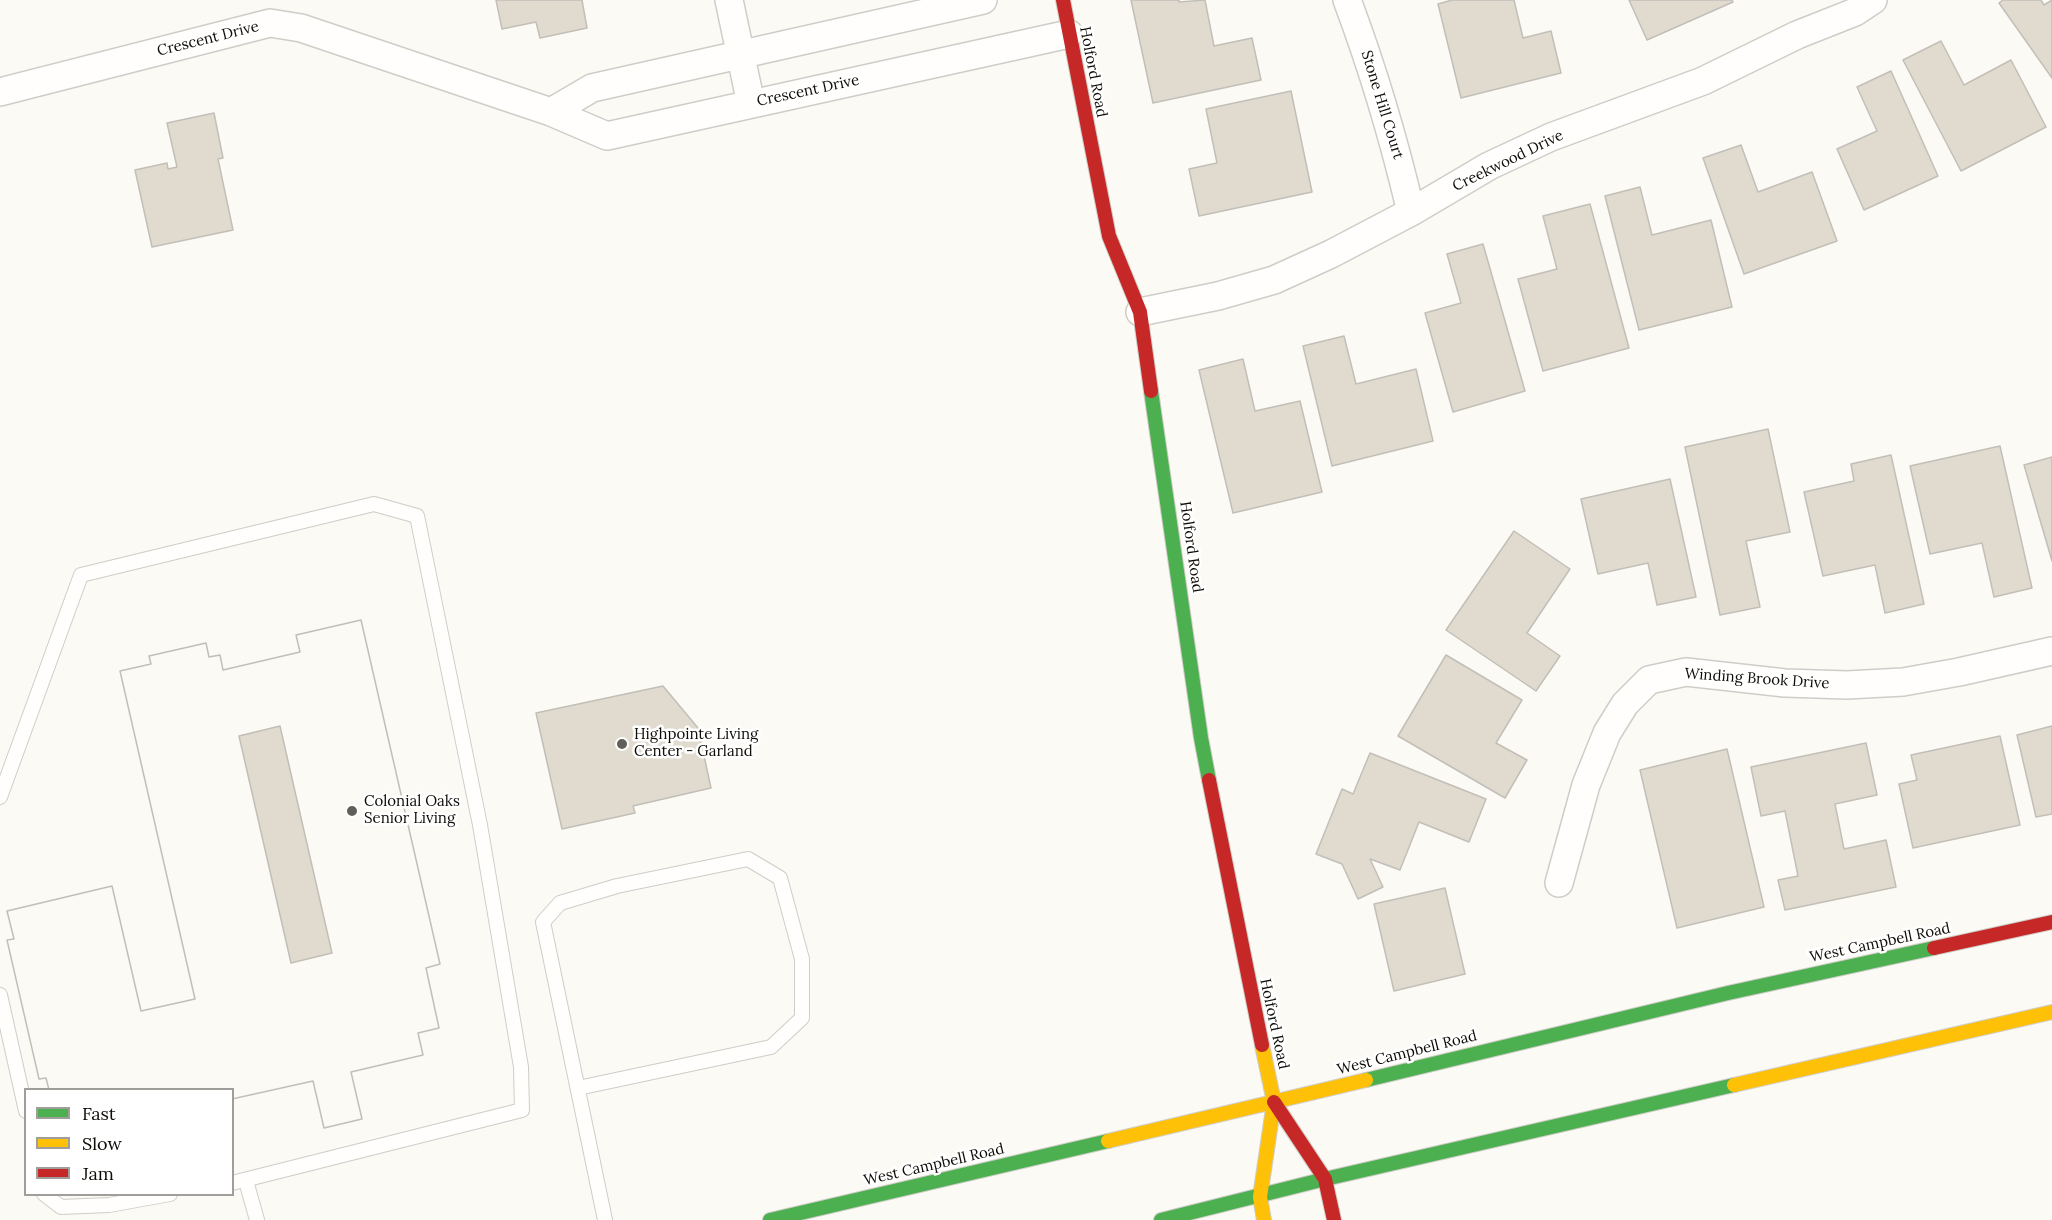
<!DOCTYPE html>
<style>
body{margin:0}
#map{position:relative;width:2052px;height:1220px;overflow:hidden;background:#fcfaf4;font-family:Lora,serif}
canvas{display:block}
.legend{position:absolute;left:24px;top:1088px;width:210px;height:108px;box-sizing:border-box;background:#fff;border:2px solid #9f9e9b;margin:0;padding:8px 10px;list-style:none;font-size:18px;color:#0e0c06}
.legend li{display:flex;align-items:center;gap:12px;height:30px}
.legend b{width:30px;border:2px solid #9f9e9b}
</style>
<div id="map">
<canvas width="2052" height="1220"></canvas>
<ul class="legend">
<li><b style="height:8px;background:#4caf50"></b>Fast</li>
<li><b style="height:8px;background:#ffc107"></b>Slow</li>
<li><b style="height:8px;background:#c62828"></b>Jam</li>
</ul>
</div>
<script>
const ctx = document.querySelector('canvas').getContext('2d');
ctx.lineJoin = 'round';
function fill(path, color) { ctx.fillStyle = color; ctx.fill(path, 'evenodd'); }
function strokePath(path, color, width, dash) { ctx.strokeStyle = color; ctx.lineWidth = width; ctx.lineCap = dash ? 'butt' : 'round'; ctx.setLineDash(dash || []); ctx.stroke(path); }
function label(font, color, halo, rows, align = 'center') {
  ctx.font = font + ' Lora,serif'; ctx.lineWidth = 5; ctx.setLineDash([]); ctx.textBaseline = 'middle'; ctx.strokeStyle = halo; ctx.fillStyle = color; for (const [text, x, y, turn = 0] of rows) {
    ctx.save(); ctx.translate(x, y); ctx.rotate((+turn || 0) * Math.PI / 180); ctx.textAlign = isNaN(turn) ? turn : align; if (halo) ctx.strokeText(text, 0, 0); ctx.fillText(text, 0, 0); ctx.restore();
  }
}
const building = new Path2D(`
 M496,0h86l5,28 -47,10 -4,-16 -34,7z
 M1131,0h48v2l26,-2 9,46 38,-8 9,42 -108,23z
 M1452,0h62l9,38 28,-7 10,42 -100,25 -23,-94z
 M1629,0h103l1,2 -86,38z
 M2003,0h38l3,5 8,-5v78l-53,-75z
 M1941,41l23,44 47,-25 35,67 -85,44 -58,-111z
 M1891,71l47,105 -74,34 -27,-61 40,-18 -20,-44z
 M1291,91l21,101 -113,24 -10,-47 28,-6 -11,-54z
 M214,113l9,45 -5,1 15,71 -81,17 -17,-77 32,-7 1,6 9,-2 -10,-44z
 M1741,145l17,47 54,-20 25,69 -93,33 -41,-116z
 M1640,187l12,48 59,-15 21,87 -93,23 -34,-134z
 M1590,204l39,144 -86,23 -25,-92 39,-10 -14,-53z
 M1483,244l42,147 -72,21 -28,-99 36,-10 -14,-49z
 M1344,336l12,48 60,-15 17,72 -101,25 -29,-120z
 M1243,359l12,52 45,-10 22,91 -89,21 -34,-143z
 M1768,429l22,103 -44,9 14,66 -40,8 -35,-168z
 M2000,446l32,142 -38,9 -12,-54 -52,11 -20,-88z
 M1891,455l33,149 -39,9 -10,-48 -52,11 -19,-84 50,-11 -3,-17z
 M2052,457v104l-28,-96z
 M1670,479l26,118 -39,8 -9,-42 -50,11 -17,-75z
 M1514,531l56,38 -43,64 33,23 -24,35 -90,-61z
 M361,620l79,344 -14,4 13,60 -21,5 5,22 -72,17 11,47 -38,9 -11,-47 -81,18v-9h-183l-3,-12 -7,1 -32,-139 7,-1 -7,-28 105,-25 29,125 54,-12 -75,-328 31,-7 -2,-8 57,-13 3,14 11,-2 3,15 77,-18 -4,-17zM280,726l52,227 -41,10 -52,-227z
 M361,620l79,344 -14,4 13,60 -21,5 5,22 -72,17 11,47 -38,9 -11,-47 -81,18v-9h-183l-3,-12 -7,1 -32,-139 7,-1 -7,-28 105,-25 29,125 54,-12 -75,-328 31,-7 -2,-8 57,-13 3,14 11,-2 3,15 77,-18 -4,-17z
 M1446,655l76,45 -26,43 31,17 -22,38 -107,-62z
 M663,686l35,42 13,60 -78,18 2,7 -73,16 -26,-116z
 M2052,726v88l-16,3 -19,-82z
 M2000,736l20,89 -107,23 -14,-64 18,-4 -6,-25z
 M1866,743l11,52 -42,9 9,45 42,-9 10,47 -111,23 -7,-30 20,-4 -13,-65 -24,5 -10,-49z
 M1727,749l37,158 -87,21 -37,-158z
 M1370,753l116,46 -17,43 -50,-20 -19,48 -30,-11 13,28 -25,12 -16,-35 -26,-10 26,-65 11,5z
 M1445,888l20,86 -71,17 -20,-87z`);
fill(building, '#e0dbce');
strokePath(building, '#c2bfb9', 1.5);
const lane = new Path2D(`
 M0,797l81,-222 293,-71 43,12 63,309 41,242 1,43 -290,73
 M0,995l26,116
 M578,1088l193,-41 31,-29v-59l-22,-81 -32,-19 -131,27 -57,17 -17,19 62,298
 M246,1181l11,39
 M44,1194l17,13 48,-2 61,-11`);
const street = new Path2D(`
 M729,0l22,104
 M1347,0c26,69 47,140 64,212
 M0,92l270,-69 31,5 250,84 56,24 462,-102
 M551,112l41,-24 391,-88
 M1140,312l78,-16 56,-16 57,-26 80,-42 78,-46 62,-29 152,-56 94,-46 58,-23 18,-12
 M1559,883l27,-98 21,-52 18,-29 24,-24 37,-8 99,11 62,2 56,-3 56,-10 93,-21`);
const fast = new Path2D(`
 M1151,391l50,347 8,42
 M1366,1080l362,-87 206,-45
 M770,1220l338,-79
 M1161,1220l164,-41 409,-94`);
const slow = new Path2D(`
 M1262,1045l12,57 -14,95 4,23
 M1734,1085l318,-73
 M1108,1141l258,-61`);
const jam = new Path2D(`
 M1063,0l46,236 31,76 11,79
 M1209,780l53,265
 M1934,948l118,-26
 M1274,1102l51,77 9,41`);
strokePath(lane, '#cfcdc7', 16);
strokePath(street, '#cfcdc7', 30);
strokePath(fast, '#cfcdc7', 16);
strokePath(slow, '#cfcdc7', 16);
strokePath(jam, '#cfcdc7', 16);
strokePath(lane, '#fffefd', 14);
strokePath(street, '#fffefd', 27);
strokePath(fast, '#4caf50', 14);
strokePath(slow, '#ffc107', 14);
strokePath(jam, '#c62828', 14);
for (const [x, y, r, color] of [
 [622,744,6,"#615f59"],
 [352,811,6,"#615f59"]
]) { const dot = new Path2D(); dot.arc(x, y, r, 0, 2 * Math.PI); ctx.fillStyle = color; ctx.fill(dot); strokePath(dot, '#fff', 2); }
label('15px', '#0e0c06', '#fff', [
 ["Crescent Drive",208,39,-14],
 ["Holford Road",1093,72,79],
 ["Crescent Drive",808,91,-12],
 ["Stone Hill Court",1382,105,73],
 ["Creekwood Drive",1508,161,-26],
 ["Holford Road",1191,547,82],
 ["Winding Brook Drive",1757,679,4],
 ["West Campbell Road",1880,943,-12],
 ["Holford Road",1274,1024,78],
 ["West Campbell Road",1407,1053,-14],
 ["West Campbell Road",934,1165,-13]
]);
label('15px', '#0e0c06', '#fff', [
 ["Highpointe Living",634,735],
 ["Center - Garland",634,752],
 ["Colonial Oaks",364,802],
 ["Senior Living",364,819]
], 'left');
</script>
